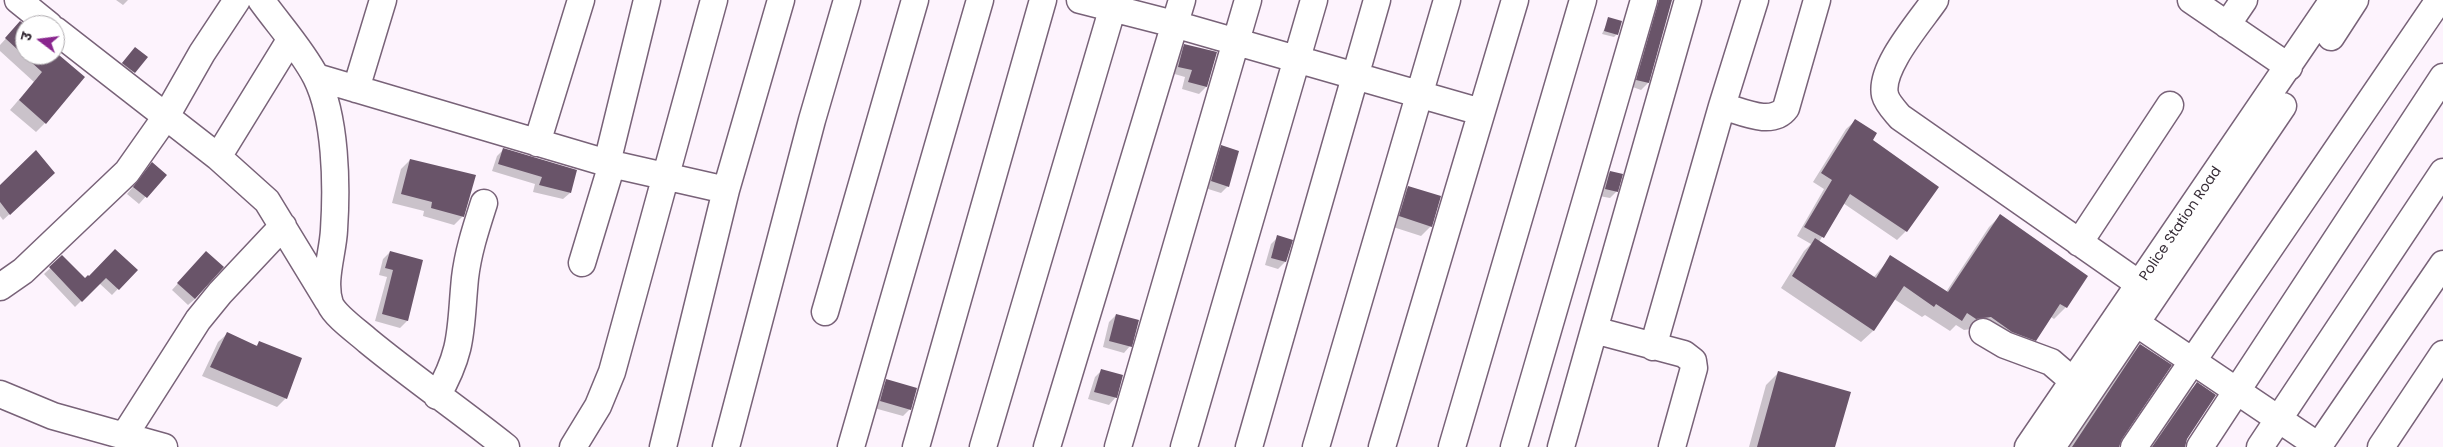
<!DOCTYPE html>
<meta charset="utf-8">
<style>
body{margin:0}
#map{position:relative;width:2443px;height:447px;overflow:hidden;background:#fdf3fd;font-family:Poppins,"Noto Sans Devanagari",sans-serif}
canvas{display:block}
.north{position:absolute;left:15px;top:15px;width:50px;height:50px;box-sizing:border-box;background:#fff;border:1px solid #afabaf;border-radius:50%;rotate:285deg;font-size:14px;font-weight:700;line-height:20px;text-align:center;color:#362c36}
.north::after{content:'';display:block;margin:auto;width:18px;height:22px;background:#89268e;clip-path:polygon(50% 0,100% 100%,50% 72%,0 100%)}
</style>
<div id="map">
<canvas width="2443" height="447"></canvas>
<div class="north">उ</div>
</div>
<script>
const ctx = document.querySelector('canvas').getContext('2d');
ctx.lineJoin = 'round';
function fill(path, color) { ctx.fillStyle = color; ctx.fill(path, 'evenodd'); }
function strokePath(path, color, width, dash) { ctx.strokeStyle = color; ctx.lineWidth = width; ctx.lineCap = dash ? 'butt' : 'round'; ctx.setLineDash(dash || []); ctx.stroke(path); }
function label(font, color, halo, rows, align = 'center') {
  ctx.font = font + ' Poppins,sans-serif'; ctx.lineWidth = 5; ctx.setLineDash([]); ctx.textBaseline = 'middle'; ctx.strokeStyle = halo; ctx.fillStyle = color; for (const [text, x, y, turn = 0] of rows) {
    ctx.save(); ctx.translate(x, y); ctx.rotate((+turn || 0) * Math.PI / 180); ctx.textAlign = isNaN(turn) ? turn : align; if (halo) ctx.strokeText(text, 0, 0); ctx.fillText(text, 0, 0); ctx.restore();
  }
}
fill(new Path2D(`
 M116,0h12l-5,5z
 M1650,0h21l-23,83 -7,7 -11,-4z
 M1609,19l8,15 -3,3 -12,-3z
 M25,29v26h29l-9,68 -9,9 -26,-22 24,-28 -34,-31v-6l11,-12z
 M1185,45l31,8 -10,34 -7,7 -17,-5 3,-12 -14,-4 7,-21z
 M135,48l11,9 -19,22 -11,-9z
 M1855,121l16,20 35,90 -9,9 -54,-37 -24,39 54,36 18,-21 55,35 43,-65 11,-11 86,61 -20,30 -12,12 -3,-2 -16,23 -11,11 -45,-23 -15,2 -8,-5 -6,6 -25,-16 -3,2 -28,-18 -21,32 -12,11 -80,-54 23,-37 7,-7 -14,-8 27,-47 -11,-7 33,-53z
 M1222,147l6,39 -7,7 -16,-5 10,-34z
 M504,149l66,44 -7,6 -30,-7 2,-8 -43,-13 5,-15z
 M410,160l53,56 -9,9 -31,-9 1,-5 -32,-8 9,-34z
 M146,171l19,4 -26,29 -12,-10z
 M1610,172l7,19 -7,7 -11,-2 4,-17z
 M48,179l-45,41 -3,-4v-30z
 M1409,187l22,39 -10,10 -31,-10 8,-29z
 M1278,237l7,25 -7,7 -13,-4 6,-21z
 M390,252l32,9 -15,60 -7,7 -25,-7 12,-44 -8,-2 4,-16z
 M62,257l23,22 51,-9 -24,25 -13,-12 -24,24 -31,-33z
 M200,259l-5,40 -7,6 -16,-15z
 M1116,315l14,31 -6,7 -21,-6 6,-25z
 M227,334l28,13 4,-4 27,55 -9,9 -75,-31 16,-34z
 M2140,345l-22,102h-49l59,-89z
 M1102,370l20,6 -7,22 -6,7 -21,-6 7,-22z
 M1778,373l56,74h-85l17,-62z
 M887,381l23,28 -7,7 -29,-8 6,-20z
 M2197,384l-13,63h-35l35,-51z`), '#0003');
fill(new Path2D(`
 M1659,0h13l-23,83 -13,-3z
 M1608,17l14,4 -4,14 -14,-4z
 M20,21l5,4v30h34l26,22 -39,47 -27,-24 23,-28 -37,-34z
 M1184,44l33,8 -10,35 -19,-5 4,-12 -14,-3z
 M135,47l13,10 -13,16 -13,-10z
 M1855,119l22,14 -4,7 66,47 -32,45 -57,-38 -26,44 -20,-11 28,-47 -11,-7z
 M1221,145l18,6 -10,36 -18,-6z
 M503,148l74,22 -6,23 -32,-8 3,-8 -44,-13z
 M36,150l19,23 -45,42 -10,-13v-17z
 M410,159l66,16 -12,42 -33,-9 1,-6 -31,-8z
 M152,162l15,13 -20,23 -14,-11z
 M1610,171l13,3 -5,18 -13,-3z
 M1408,186l33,10 -9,31 -33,-11z
 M2000,214l88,62 -21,32 -7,-4 -24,37 -24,-9 -21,-15 -15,2 -9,-6 -5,8 -26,-17 -2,3 -30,-21 -30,45 -82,-55 23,-38 61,40 14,-23 58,37z
 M1277,235l16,5 -7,22 -15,-4z
 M115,249l23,21 -19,20 -13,-12 -24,24 -33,-35 13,-12 23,23 3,-3 1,1z
 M206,251l18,16 -29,32 -18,-16z
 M390,251l33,9 -15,61 -26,-7 11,-44 -8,-2z
 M1116,314l23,6 -7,27 -23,-6z
 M227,332l30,14 2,-5 43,17 -15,41 -77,-32z
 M2140,344l32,21 -50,74 -3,8h-47z
 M1101,369l22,6 -6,23 -23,-6z
 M1778,371l73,21 -16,55h-78z
 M886,379l31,9 -6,22 -31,-9z
 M2197,382l19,13 -29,44 -2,8h-33z`), '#695469');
const minor = new Path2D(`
 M18,0l31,25
 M261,0c18,25 41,50 55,77 20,40 21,108 18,153 -1,23 -12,51 -4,74 5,12 28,28 38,37 45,37 93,70 138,106
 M1080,0l94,24 307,88
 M1935,0c-15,22 -56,68 -50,95 2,8 10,16 15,22l239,167
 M2191,0l98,67
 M2227,25l17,-25
 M55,30l163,127 49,44 61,100
 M2331,37l24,-37
 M316,77l291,86 119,27
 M356,89l27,-89
 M1722,106c19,5 50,21 64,2l31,-108
 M537,143l44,-143
 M218,157l72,-117
 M607,163l40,-163
 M2079,243l91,-138
 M582,263l30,-99
 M0,287l23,-16 104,-99 38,-54 37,-65 35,-53
 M825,312l90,-312
 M2136,323l184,124
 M1594,330l94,-330
 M1983,332l22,13 46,17 22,19
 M1653,347l69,-241 33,-106
 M0,394l53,22 111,31
 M437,396c27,-47 23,-67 28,-118 3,-26 11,-50 19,-75
 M124,436l74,-116 22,-27 63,-67
 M573,447l25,-41 14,-34 102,-372
 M663,447l63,-257 55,-190
 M726,447l86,-327 35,-120
 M851,447l129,-447
 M916,447l127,-447
 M983,447l132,-447
 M1047,447l135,-447
 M1118,447l130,-447
 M1184,447l130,-447
 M1249,447l128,-447
 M1316,447l131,-447
 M1382,447l133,-447
 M1452,447l131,-447
 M1514,447l130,-447
 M1561,447l33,-117 90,24 9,7 1,7 -22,79
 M2028,447l305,-447
 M2052,447l231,-341
 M2134,447l305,-447
 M2200,447l243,-370
 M2260,447l183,-275
 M2318,447l125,-183
 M2381,447l62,-93`);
strokePath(minor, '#786278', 29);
strokePath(minor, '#fff', 26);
label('14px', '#362c36', '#fff', [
 ["Police Station Road",2181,224,-56]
]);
</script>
